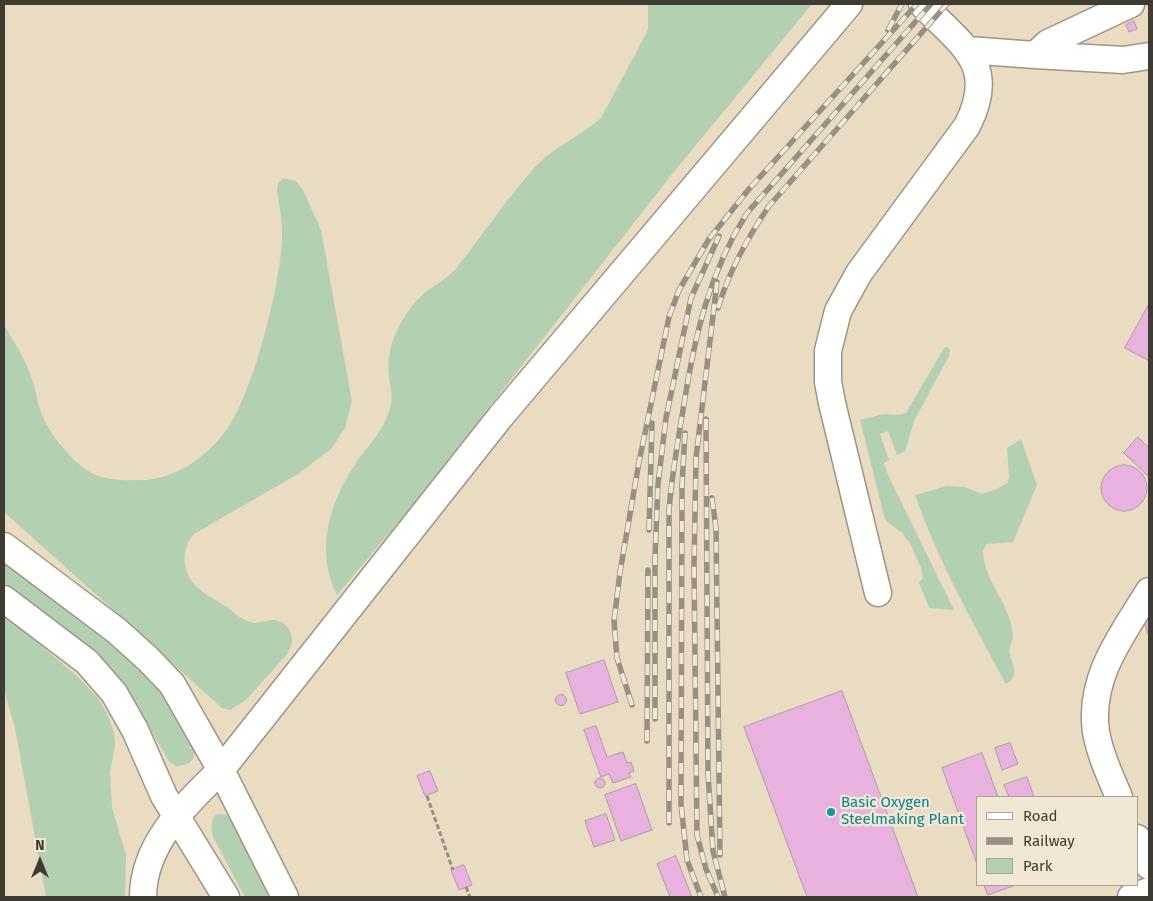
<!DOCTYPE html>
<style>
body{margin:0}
#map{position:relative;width:1153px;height:901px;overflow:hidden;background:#f0e7d4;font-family:"Fira Sans",sans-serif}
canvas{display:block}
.frame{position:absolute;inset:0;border:5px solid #3e3b33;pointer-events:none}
.legend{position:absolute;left:976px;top:796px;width:162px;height:90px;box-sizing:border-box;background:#f0e7d4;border:1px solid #a9a294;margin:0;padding:6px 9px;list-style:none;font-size:15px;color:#3e3b33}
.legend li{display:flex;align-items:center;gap:10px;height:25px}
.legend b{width:25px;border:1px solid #a9a294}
.north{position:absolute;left:15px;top:836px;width:50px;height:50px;-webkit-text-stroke:4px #f0e7d4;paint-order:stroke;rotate:0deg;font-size:14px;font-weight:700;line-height:20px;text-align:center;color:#3e3b33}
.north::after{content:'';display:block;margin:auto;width:18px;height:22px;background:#3e3b33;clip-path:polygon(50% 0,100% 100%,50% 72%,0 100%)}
</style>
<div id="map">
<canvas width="1153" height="901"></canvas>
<div class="frame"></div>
<ul class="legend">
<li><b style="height:6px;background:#fff"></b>Road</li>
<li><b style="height:6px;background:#979183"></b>Railway</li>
<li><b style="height:14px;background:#b4d0b2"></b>Park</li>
</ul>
<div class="north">N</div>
</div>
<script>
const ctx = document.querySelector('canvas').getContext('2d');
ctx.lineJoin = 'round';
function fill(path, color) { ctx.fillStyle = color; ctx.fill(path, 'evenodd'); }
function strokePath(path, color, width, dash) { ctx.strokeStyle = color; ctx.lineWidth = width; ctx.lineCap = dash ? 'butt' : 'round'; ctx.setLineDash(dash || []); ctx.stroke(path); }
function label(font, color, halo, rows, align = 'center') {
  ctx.font = font + ' "Fira Sans",sans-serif'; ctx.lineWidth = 5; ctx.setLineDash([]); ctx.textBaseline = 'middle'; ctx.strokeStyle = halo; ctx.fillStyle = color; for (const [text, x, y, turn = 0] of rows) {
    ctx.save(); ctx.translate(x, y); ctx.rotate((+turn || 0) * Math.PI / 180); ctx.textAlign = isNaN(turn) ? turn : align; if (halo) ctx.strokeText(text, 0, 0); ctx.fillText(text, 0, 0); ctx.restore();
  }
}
fill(new Path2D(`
 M4,4h1145v893h-1145zM977,797h160v88h-160z`), '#e9dcc2');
fill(new Path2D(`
 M648,4h164l-139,169 -266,339 -70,83c-22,-43 -8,-91 17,-129 15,-23 29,-32 37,-61 2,-10 -1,-20 -2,-30 -2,-19 3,-38 13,-54 5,-8 11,-18 18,-24 12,-11 25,-17 36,-28 26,-34 52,-72 80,-103 19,-20 45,-30 65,-48l47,-88z
 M283,178l13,3 7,9 18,40 31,171 -7,27 -14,21 -33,25 -104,60c-14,15 -12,41 4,54 9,8 20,13 29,19 7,5 15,13 23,15 11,4 21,-7 33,1 11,8 11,20 5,30l-42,47 -16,10 -8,-2 -218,-196v-187c10,17 22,35 28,54 4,11 5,25 10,36 8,19 23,37 39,51 17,15 43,15 64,14 36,-3 67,-27 86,-57 23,-37 50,-140 51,-185 1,-16 -3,-33 -5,-48l1,-7z
 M947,347l3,2 -1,7 -35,65 -9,31 -8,3 -9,-24 -8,3 9,26 -5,3 5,14 65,133 -25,-2 -10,-25 4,-5 -2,-10 -11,-25 -8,-10 -16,-12 -2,-5 -24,-96 24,-6 14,1 8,-2 38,-65z
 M1021,439l16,46 -24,57 -26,2 -4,6c0,30 28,55 30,85 0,6 -5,12 -3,19 3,13 10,22 -4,30 -33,-61 -68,-123 -91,-189l32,-9 18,1 16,7 16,-5 11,-7 1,-5 -2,-29z
 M4,561l113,81 52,55 27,51c-1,12 -7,18 -20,18l-7,-5 -37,-62 -128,-111z
 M4,614l74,63 20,21 10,17 6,18 1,13 -5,26 2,36 14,47 -1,42h-79l-31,-169 -11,-38z
 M220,814l7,1 6,5 40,77h-28l-32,-60c-2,-8 -2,-15 2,-22z`), '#b4d0b2');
const building = new Path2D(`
 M1134,21l3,8 -8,3 -3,-7z
 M1149,304v57l-24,-13z
 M1138,437l11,11v29l-25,-24z
 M1101 488a23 23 0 1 1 46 0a23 23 0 1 1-46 0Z
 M1149,613v24l-7,-21z
 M604,660l14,42 -38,12 -14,-41z
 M842,691l76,206h-111l-63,-170z
 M555.5 700a5.5 5.5 0 1 1 11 0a5.5 5.5 0 1 1-11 0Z
 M596,726l11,31 16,-5 4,11 4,-1 3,9 -5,2 2,4 -18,6 -4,-9 -8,3 -17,-47z
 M1010,743l8,21 -16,6 -7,-22z
 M982,753l16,44h-21v67l-35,-96z
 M430,771l8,20 -13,5 -8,-20z
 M1027,777l7,20h-25l-5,-12z
 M595 783a5 5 0 1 1 10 0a5 5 0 1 1-10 0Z
 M636,784l16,46 -31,11 -16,-46z
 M606,814l9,26 -21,7 -9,-26z
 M676,856l16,41h-22l-13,-33z
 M464,865l8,20 -13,5 -8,-20z
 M984,885h32l-28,10z`);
fill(building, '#e9b1dd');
strokePath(building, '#af9daa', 1);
const minor = new Path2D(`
 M968,50l67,5 13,-12 83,-39
 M1035,55l88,5 26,-4
 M4,546l113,85 31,28 24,25 49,86 64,127
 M878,593l-46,-190 -4,-21v-31l10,-40 21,-38 108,-147c32,-62 -6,-81 -45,-122
 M4,599l83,63 27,31 21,37 29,66 62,101
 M1119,797c-9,-21 -19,-43 -23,-65 -8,-55 27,-98 53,-141
 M1137,838l12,28
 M143,897c0,-53 43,-93 78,-127l280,-354 348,-412
 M1131,897l18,-6`);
strokePath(minor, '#9e9684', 29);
strokePath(new Path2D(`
 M427,796l26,74
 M466,887l4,10`), '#958f82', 3, [5, 2.5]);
strokePath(minor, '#fff', 26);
const rail = new Path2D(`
 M888,30l14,-26
 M717,282l-21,176 -2,109 3,268 9,34 12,28
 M718,308c11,-37 30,-71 51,-102l178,-202
 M706,419l2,355 5,77 12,46
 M685,433l-3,52 -1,319 6,56 14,37
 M712,498l4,30 4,327
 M649,530l3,-107
 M632,705l-15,-47 -3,-37 6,-49 19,-110 30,-145 10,-27 30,-51 40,-50 168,-185
 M655,719v-162l3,-73 8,-66 25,-120 28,-62
 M647,741l1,-171
 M669,823v-313c3,-36 9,-71 15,-106 11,-69 25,-131 63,-191l184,-209`);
strokePath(rail, '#979183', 5.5);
strokePath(rail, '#f0e7d4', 4, [11]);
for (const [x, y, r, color] of [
 [831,812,5,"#0f9aa8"]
]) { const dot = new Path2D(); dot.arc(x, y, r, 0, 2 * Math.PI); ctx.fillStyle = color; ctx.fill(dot); strokePath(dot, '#f0e7d4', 2); }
label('15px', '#0d838f', '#f0e7d4', [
 ["Basic Oxygen",841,803],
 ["Steelmaking Plant",841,820]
], 'left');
</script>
